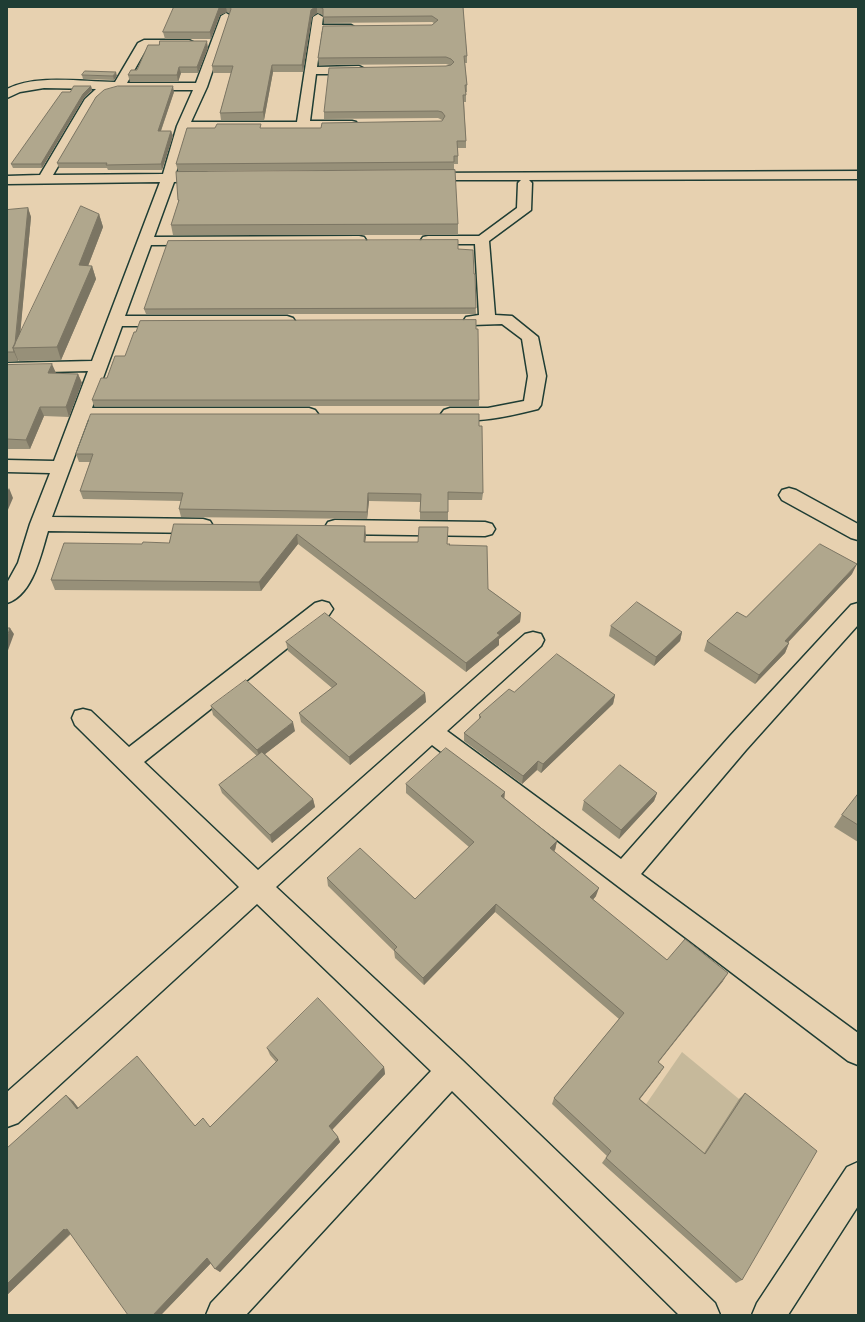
<!DOCTYPE html>
<style>
body{margin:0}
#map{position:relative;width:865px;height:1322px;overflow:hidden;background:#e7d1b0;font-family:Sriracha,sans-serif}
canvas{display:block}
.frame{position:absolute;inset:0;border:8px solid #1f3d34;pointer-events:none}
</style>
<div id="map">
<canvas width="865" height="1322"></canvas>
<div class="frame"></div>
</div>
<script>
const ctx = document.querySelector('canvas').getContext('2d');
ctx.lineJoin = 'round';
function fill(path, color) { ctx.fillStyle = color; ctx.fill(path, 'evenodd'); }
function strokePath(path, color, width, dash) { ctx.strokeStyle = color; ctx.lineWidth = width; ctx.lineCap = dash ? 'butt' : 'round'; ctx.setLineDash(dash || []); ctx.stroke(path); }
fill(new Path2D(`
 M682,1052l57,47 -39,60 -58,-49z`), '#c6b99b');
const minor = new Path2D(`
 M226,13l5,3 -24,71 -16,35h106l16,-105 5,-3 5,3 -1,8h29l5,3 -5,3h-29l-5,36 42,-1 4,2 2,2 -2,2 -4,2h-43l-6,47h42l4,1 2,3 -2,3 -4,1 -164,1 -12,43h30l5,1 2,3 -2,3 -5,1 -32,1 -20,55 205,-1 5,1 2,3 -2,3 -5,1 -208,1 -26,71h162l6,2 2,3 -2,3 -6,2h-165l-30,82h217l6,2 3,4 -3,4 -6,2h-221l-36,97 151,2 7,2 3,5 -3,5 -7,2 -155,-2c-7,23 -15,64 -41,72v-20l11,-20 12,-39 20,-51 -43,-1v-12l47,1 34,-90 -81,2v-10l85,-2 68,-179 -153,2v-8l33,-1 45,-76 11,-10 -52,-1 -24,4 -13,6v-9c29,-15 76,-7 108,-7l23,-39 6,-3h45l6,3 -6,3h-41l-21,37h69l25,-67zM119,90h74l-16,36 -14,48 -110,1 43,-74 9,-7z
 M858,171v8l-329,1 3,3 -1,27 -42,31 6,74 17,1 26,21 8,39 -5,29 -3,4c-28,7 -66,16 -94,9l-3,-4 3,-4 6,-2h38l36,-7 4,-25 -6,-37 -20,-15 -30,1 -6,-2 -2,-3 2,-3 13,-2 -4,-71h-47l-5,-1 -2,-3 2,-3 5,-1h51l38,-28 1,-25 3,-3h-95l-5,-1 -2,-3 2,-3z
 M789,488l7,2 62,34v16l-7,-2 -69,-38 -3,-5 3,-5z
 M335,520l150,2 7,2 3,5 -3,5 -7,2 -150,-2 -7,-2 -3,-5 3,-5z
 M322,601l7,2 4,6 -4,6 -185,147 114,108 267,-236 8,-2 8,2 3,6 -3,6 -94,85 174,128 109,-123 121,-131 7,-2v22l-112,125 -105,124 217,159v32l-10,-4 -416,-316 -156,142 186,173 253,243 5,12h-41l-227,-224 -206,224h-40l5,-12 220,-232 -174,-167 -239,219 -11,4v-35l232,-205 -164,-162 -3,-7 3,-7 8,-2 8,2 38,36 186,-144z
 M858,1162v44l-70,109h-36l5,-12 90,-136z`);
strokePath(minor, '#1f3d34', 3);
fill(minor, '#e7d1b0');
fill(new Path2D(`
 M174,7h289l4,49v7h-2l2,22v7h-1v10h-2l2,39v7h-8v16h-4v6l-276,1 -2,-7 86,-36h59l121,-7 1,-1h-1l-4,-2 -114,1v-7l125,-47 -3,-1 -127,1 -1,-7 114,-33 2,-2 -2,-1 -108,1 -1,-8 -6,-2 -5,4 -9,55h-30l-9,48h-43l-1,-7 11,-40h-18l-1,-7 18,-52 -3,-2 -7,3 -9,24h-46l-2,-7z
 M208,48l-10,25h-17l-3,9h-48l-2,-7 9,-5z
 M82,75l35,1 -3,4 -31,-1z
 M91,86l1,4 -8,8 -42,70h-29l-2,-4 59,-72z
 M174,92l-13,39h10l2,5 -11,34h-54l-1,-2h-48l-2,-5z
 M178,200l280,24v11h-285l-2,-10 7,-22z
 M28,208l3,9 -11,116 79,-119 4,13 -15,39h4l4,13 -35,81 -42,1 -1,-1v1l-11,1v-152z
 M458,249l16,25 2,40h-330l-2,-5z
 M7,365l49,9h22l4,9 -13,34 -25,-1 -14,33h-23z
 M107,378l372,22v6h-385l-2,-6z
 M479,426l4,67 -1,7h-34v20h-28v-18l-51,-1 -2,18 -186,-2 -2,-8 2,-8 -98,-2 -3,-8 10,-29h-11l-3,-8z
 M174,524l192,12 -1,6 82,2 41,45 33,24 -1,9 -21,17v6l-33,27 -168,-128 -37,47 -206,-1 -4,-10 91,-36 27,-1z
 M852,574l-64,68 1,1 -4,10 -30,31 -51,-33 3,-10 39,-24z
 M611,626l71,6 -2,9 -26,25 -45,-30z
 M286,642l139,51 1,9 -76,63 -49,-43 -2,-9 33,-25 -44,-37z
 M514,692l101,3 -2,9 -72,69 -4,-3 -15,14 -58,-43v-8l15,-13v-5z
 M211,706l84,25 -30,23 48,45 2,8 -43,36 -50,-50 -3,-8 38,-29 -44,-41z
 M406,784l98,14 53,43 -2,9 -1,1 42,45 -3,4 74,60 56,21 -65,81 6,5 -4,6 -20,26 64,54 35,-54 6,-6 -3,187 -6,3 -134,-120 5,-7 -55,-52 2,-6 65,-79 -124,-107 -71,73 -29,-27 -1,-7 -66,-65 -1,-8 88,21 54,-52 -63,-54z
 M657,793l-3,8 -35,38 -37,-29 2,-9z
 M858,794v48l-24,-15 8,-12z
 M267,1048l117,19 1,7 -53,56 6,7 2,5 -120,130 -9,-9 -50,52 -90,-81 -64,61v-147l66,-47 5,7 117,18 15,1 66,-65 -6,-7z`), '#979079');
fill(new Path2D(`
 M221,7h5l1,5 -7,3 -9,24 -1,-7 9,-24z
 M315,7h2v6l-5,4 -9,55 -1,-7 9,-55z
 M207,41l1,7 -10,25 -1,-6z
 M272,65l1,7 -9,48 -1,-8z
 M179,67l2,6 -3,9 -1,-7z
 M116,72l1,4 -3,4 -1,-4z
 M91,86l1,4 -8,8 -42,70 -1,-4 42,-70z
 M173,86l1,6 -15,44 -1,-5z
 M171,131l2,5 -11,34 -1,-6z
 M28,208l3,9 -12,130 -4,1z
 M99,214l4,13 -20,52 -4,-14z
 M92,266l4,13 -35,81 -4,-13z
 M14,350l4,10v1l-4,-9z
 M52,364l4,9h-8z
 M78,374l4,9 -13,34 -3,-10z
 M40,407l4,9 -14,33 -4,-9z
 M9,488l4,10 -6,14v-20z
 M368,493l1,8 -2,18v-7z
 M365,526l1,10 -2,15v-9z
 M297,534l1,10 -37,47 -2,-9z
 M857,564l-5,10 -71,76 4,-9z
 M521,613l-1,9 -21,17v6l-33,27v-9l31,-30z
 M10,628l4,6 -7,19v-16z
 M682,632l-2,9 -26,25 2,-9z
 M789,643l-4,10 -30,31 4,-9z
 M425,693l1,9 -76,63 -1,-8z
 M615,695l-2,9 -72,69 2,-9z
 M293,722l2,9 -35,27 -3,-8z
 M538,761l-1,9 -15,14 1,-8z
 M505,792l-1,10 -3,-6z
 M657,793l-3,8 -35,38 2,-9z
 M313,799l2,8 -43,36 -2,-8z
 M557,841l-2,9 -7,7 2,-9z
 M599,888l-3,8 -9,10 3,-9z
 M496,904l-1,8 -71,73 -1,-7z
 M728,973l-5,8 -69,87 4,-6z
 M384,1067l1,7 -55,58 -1,-6z
 M664,1067l-4,6 -25,32 4,-6z
 M66,1095l7,6 11,14 -7,-6z
 M338,1137l2,5 -62,68 -58,62 -5,-3z
 M64,1229h3l4,4 -64,62v-11z
 M207,1258l5,4 -51,53h-8z`), '#7b7563');
const building = new Path2D(`
 M174,7h47l-2,1 -9,24h-47z
 M229,7h86l-4,3 -9,55h-30l-9,47 -43,1 13,-47h-21l19,-57z
 M319,7h144l4,49h-3l3,29h-2l1,10h-3l3,46h-9l1,15h-4v6l-278,2 11,-36h28l2,-4h44l-1,4h61l1,-5 120,-2 3,-5 -3,-4 -4,-1 -114,1 5,-44 117,-2 5,-1 3,-3 -3,-3 -5,-2 -128,1 5,-32 109,-1 6,-5 -6,-4 -109,1v-8z
 M160,41h47l-10,26h-18l-2,8h-49l3,-5h6l11,-25h11z
 M85,71l31,1 -3,4 -31,-1z
 M74,86h17l-8,8 -42,70h-30l51,-72h8z
 M118,86h55l-15,45h13l-10,33 -55,1 1,-2h-50l39,-66 8,-7z
 M455,170l3,54 -287,1 8,-25h-1l-2,-28z
 M81,206l18,8 -20,51 13,1 -35,81 -44,1z
 M28,208l-13,136 -2,4 1,4h-7v-142z
 M458,240v9l15,1 1,24h1l1,34 -332,1 24,-68z
 M476,320v9h2l1,71h-387l9,-22h6l8,-22h10l9,-24h2l4,-11z
 M52,364l-4,9 30,1 -12,33h-26l-14,33 -19,-1v-74z
 M91,414h388v12h3l1,67 -35,-1v20h-28l1,-18 -53,-1 -1,19 -188,-3 4,-16 -103,-2 13,-37h-17z
 M174,524l191,2 -1,16h54l1,-15h29l-1,17h3l-1,1 38,1 1,43 33,24 -24,20 3,2 -34,28 -169,-129 -38,48 -208,-2 13,-37 78,1 1,-2 26,1z
 M820,544l37,20 -72,77 4,2 -30,32 -52,-34 30,-29 9,5z
 M637,602l45,30 -26,25 -45,-31z
 M325,613l100,80 -76,64 -50,-44 38,-29 -51,-42z
 M7,628h3l-3,9z
 M557,654l58,41 -72,69 -5,-3 -15,15 -59,-43 17,-16 -2,-2 30,-26 5,3z
 M246,680l47,42 -36,28 -46,-44z
 M446,748l59,44 -4,4 56,45 -7,7 49,40 -9,9 77,63 18,-21 43,34 -70,89 6,5 -25,32 66,55 40,-61 72,58 -75,129 -136,-122 5,-7 -57,-53 70,-85 -128,-109 -73,74 -29,-28 3,-3 -70,-69 33,-30 55,51 59,-57 -68,-58z
 M262,752l51,47 -43,36 -51,-50z
 M620,765l37,28 -36,37 -37,-29z
 M858,794v31l-16,-10z
 M318,998l66,69 -55,59 9,11 -123,132 -8,-11 -54,57h-25l-61,-86 -2,1 -1,-1 -57,55v-136l59,-53 11,14 60,-53 58,70 8,-8 7,9 68,-67 -11,-12z`);
fill(building, '#b0a78d');
strokePath(building, '#7b7563', 1);
</script>
